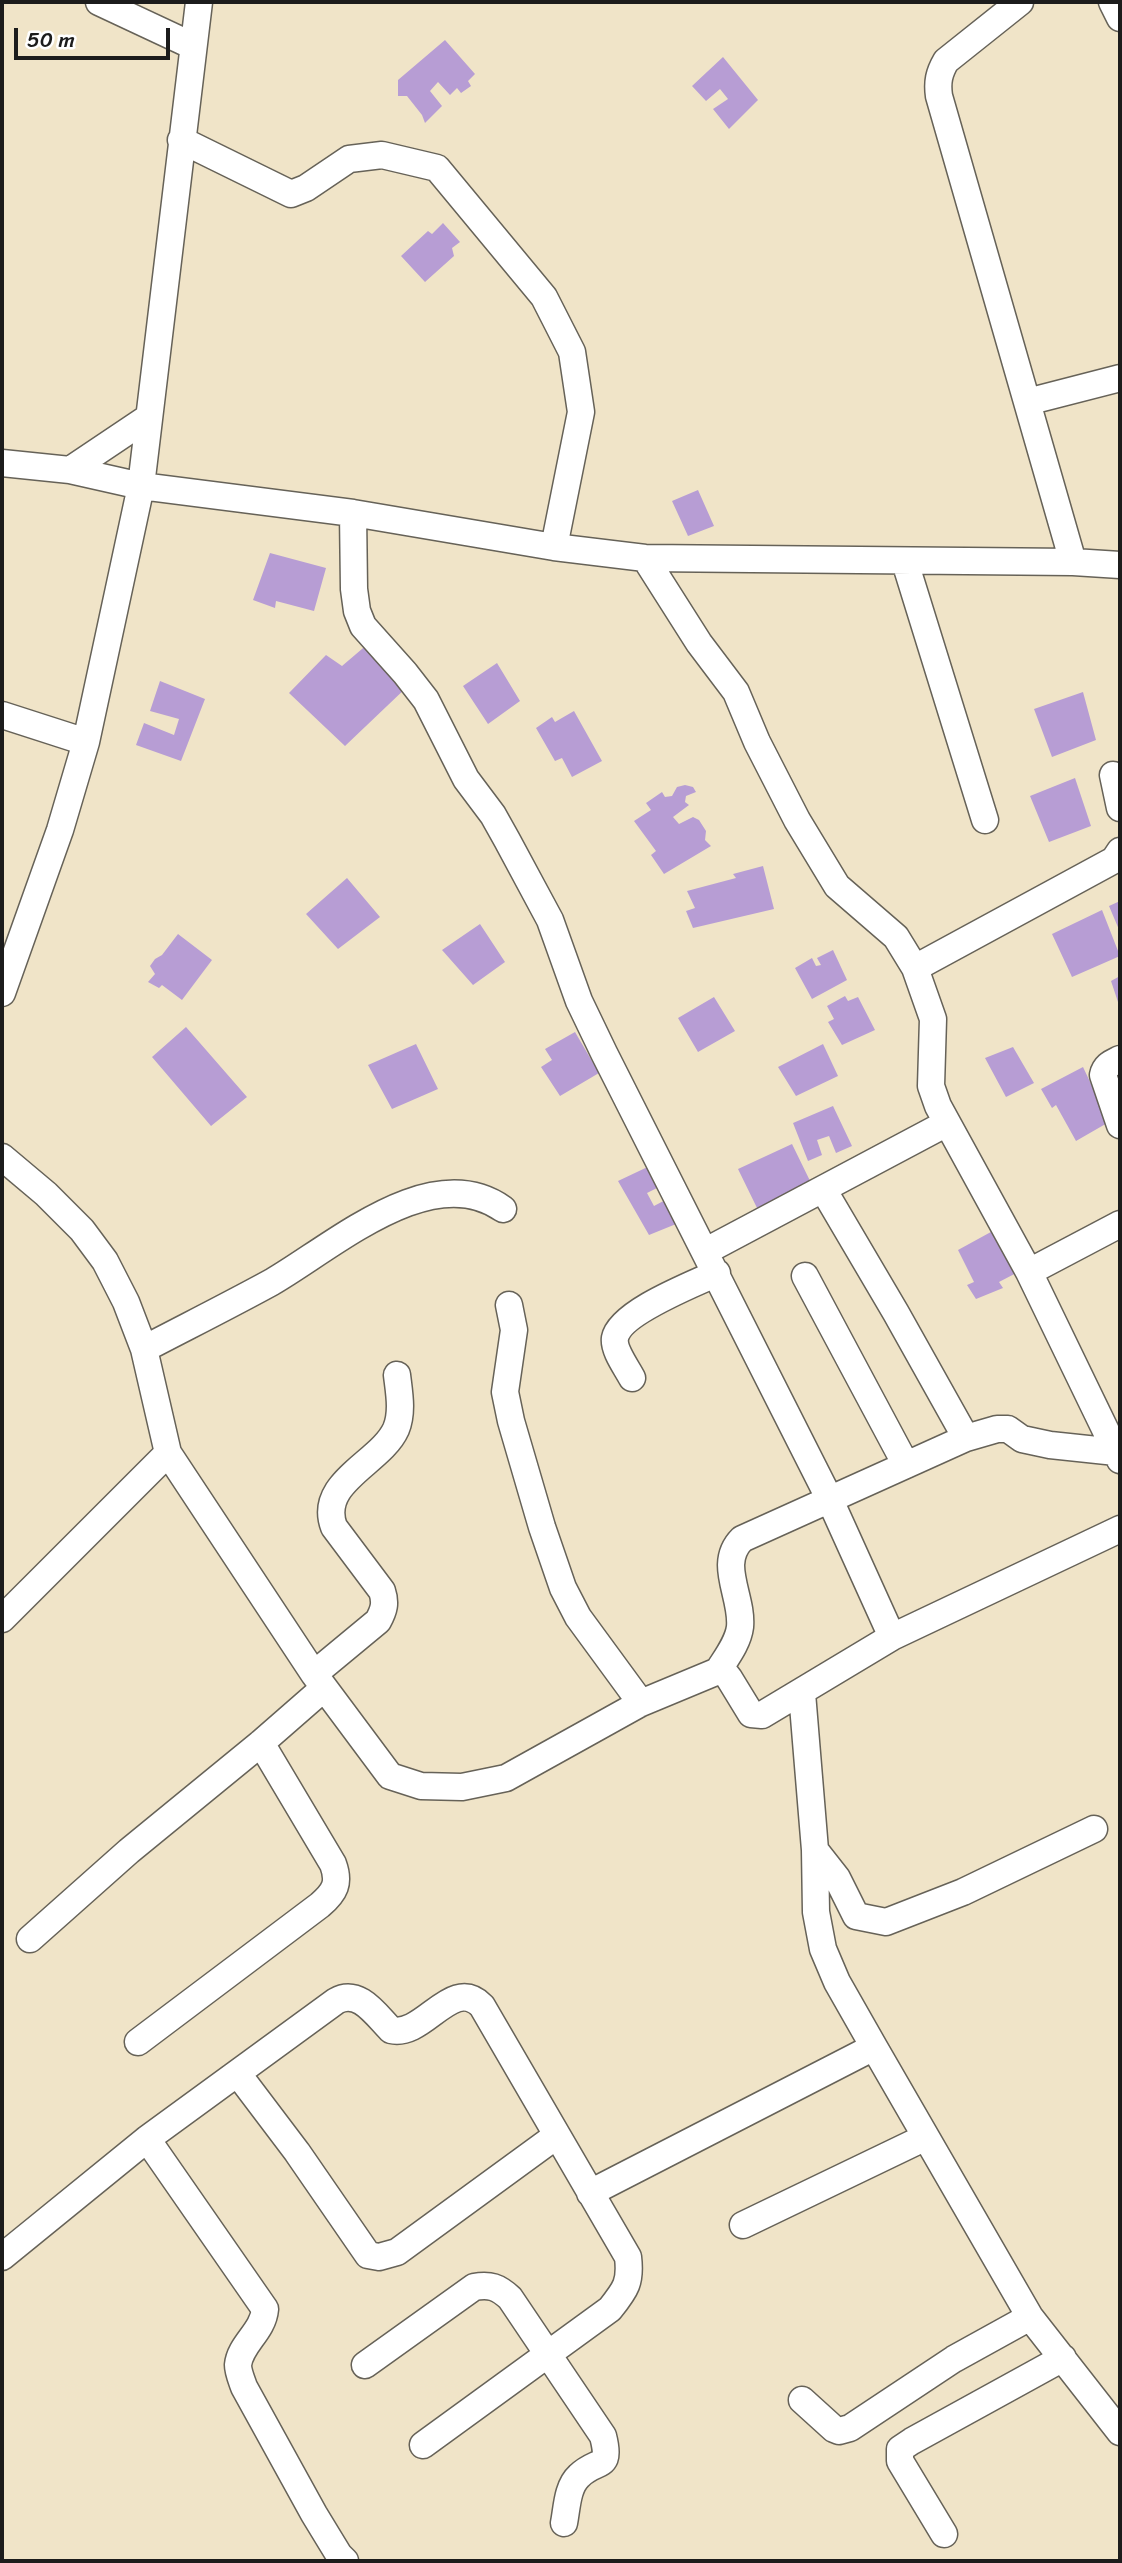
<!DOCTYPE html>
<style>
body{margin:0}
#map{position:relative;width:1122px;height:2563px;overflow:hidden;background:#f0e4c8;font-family:Sriracha,sans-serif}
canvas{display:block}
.frame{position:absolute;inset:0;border:4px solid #1c1c1c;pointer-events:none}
.scale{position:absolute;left:14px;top:28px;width:156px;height:32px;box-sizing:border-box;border:4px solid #1c1c1c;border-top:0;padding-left:9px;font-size:21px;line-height:24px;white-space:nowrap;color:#1c1c1c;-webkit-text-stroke:5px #fff;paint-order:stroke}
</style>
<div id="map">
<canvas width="1122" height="2563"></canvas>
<div class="frame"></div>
<div class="scale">50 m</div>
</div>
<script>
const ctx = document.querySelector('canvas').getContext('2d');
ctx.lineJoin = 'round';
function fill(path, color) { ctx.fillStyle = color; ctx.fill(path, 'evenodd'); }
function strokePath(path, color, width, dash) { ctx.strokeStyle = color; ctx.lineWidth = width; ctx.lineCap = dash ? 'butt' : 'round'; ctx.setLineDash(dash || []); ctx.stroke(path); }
fill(new Path2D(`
 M445,40l30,34 -7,7 3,5 -10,7 -4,-5 -7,7 -12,-13 -8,9 12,15 -17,17 -3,-8 -15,-19h-9v-16z
 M723,57l35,43 -29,29 -16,-20 15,-10 -8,-10 -14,12 -14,-15z
 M443,223l17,19 -8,6 2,8 -29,26 -24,-26 27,-25 4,3z
 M698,490l16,36 -26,10 -16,-35z
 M270,553l56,15 -12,43 -38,-10 -1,7 -22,-8z
 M369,643l39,43 -63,60 -56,-53 37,-38 16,11z
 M497,663l23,38 -32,23 -25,-38z
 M160,681l45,18 -24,62 -45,-16 8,-22 30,12 5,-16 -29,-8z
 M1083,692l13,48 -44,17 -18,-48z
 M574,711l28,50 -30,16 -10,-19 -7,3 -19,-33 16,-11 3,5z
 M1075,778l16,48 -42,16 -19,-46z
 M685,785l8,2 3,5 -10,4 -1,6 4,3 -16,12 6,7 14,-7 6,3 7,11 -1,9 6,6 -47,28 -13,-19 5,-4 -22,-30 17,-11 -5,-7 16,-11 3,5 7,-1 5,-9z
 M763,866l11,43 -81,19 -7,-17 9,-3 -8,-17 49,-13 -3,-4z
 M347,878l33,39 -42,32 -32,-35z
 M1120,901v31l-11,-26z
 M1102,910l18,46 -48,21 -20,-43z
 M480,924l25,38 -32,23 -31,-35z
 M178,934l34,26 -30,40 -20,-15 -3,3 -11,-6 7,-8 -5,-8 5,-7 7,-4z
 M833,950l14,30 -35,19 -17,-31 17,-10 4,8 5,-1 -4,-7z
 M1120,976v32l-9,-27z
 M845,996l3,5 10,-4 17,33 -33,15 -14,-23 6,-3 -7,-13z
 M714,997l21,34 -37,21 -20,-34z
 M186,1027l61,70 -36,29 -59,-69z
 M575,1032l24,41 -39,23 -19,-29 11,-7 -7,-11z
 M416,1044l22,45 -46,20 -24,-44z
 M823,1044l15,32 -42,20 -18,-29z
 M1013,1047l21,36 -28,14 -21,-39z
 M1083,1067l26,55 -33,19 -20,-36 -4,3 -11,-19z
 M833,1106l19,40 -16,7 -7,-17 -12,4 5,15 -14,6 -15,-38z
 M792,1144l21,43 -54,25 -21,-43z
 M656,1163l9,21 -18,9 7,13 17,-9 10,25 -32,13 -31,-54z
 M1000,1227l22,43 -23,12 4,6 -27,11 -9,-14 7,-3 -16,-32z`), '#b79dd4');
const minor = new Path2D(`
 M99,2l94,44
 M1020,2l-74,59c-7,12 -9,21 -7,35l134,466
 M1112,2l8,16
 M181,140l110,54 15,-6 43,-29 33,-4 55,13 107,129 28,55 9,60 -27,135
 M1027,402l93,-24
 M2,463l68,7 71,16 212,27 201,34 91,11 428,4 47,3
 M70,470l79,-53
 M353,513l1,76 3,22 6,15 42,47 21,27 40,79 27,36 14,25 43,80 29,81 25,52 226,447 62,137
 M645,558l54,85 37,49 21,50 40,78 40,66 59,51 19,31 18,51 -2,67 7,20 91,166 91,188
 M905,562l80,258
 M2,715l84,27
 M1113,775l7,33
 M915,968l199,-108 6,-9
 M2,993l58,-163 26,-88 55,-256 58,-484
 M1120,1059c-8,4 -15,6 -17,16l17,50
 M2,1157l44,37 36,36 23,31 21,41 18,47 24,104 146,221 76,102 31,10 41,1 44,-9 135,-75 77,-32c8,-13 20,-28 22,-44 3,-31 -23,-63 2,-88l224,-101 31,-9h11l14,10 28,6 66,7
 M823,1189l73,124 70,125
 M706,1251l241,-128
 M1029,1272l91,-48
 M805,1276l101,189
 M509,1305l5,25 -9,62 6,29 31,106 21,61 15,29 63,86
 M144,1349c42,-22 86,-44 128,-67 62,-36 160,-124 231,-73
 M632,1378c-5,-10 -19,-28 -17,-40 5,-26 79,-54 102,-65
 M2,1619l166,-166
 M718,1671l7,2 4,5 22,36 11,1 130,-78 228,-108
 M314,1674l64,-53c6,-11 8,-18 4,-30l-48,-64c-17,-45 47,-64 62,-98 7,-17 3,-37 1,-54
 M802,1693l13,157 1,62 7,37 14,33 37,65 156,270 90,115
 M815,1850l22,28 19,38 30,6 77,-30 131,-63
 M30,1939l99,-88 132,-108 63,-55
 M138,2042l182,-137c15,-13 20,-22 13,-41l-72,-121
 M238,2074l59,78 71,103 11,2 18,-5 159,-116
 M147,2139l118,170c-2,23 -25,35 -27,56 0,7 4,16 6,22l70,127 25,41 6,6
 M590,2193l284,-146
 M743,2225l183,-88
 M2,2257l145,-118 189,-138c23,-13 40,14 55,29 33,8 61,-55 91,-24l146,251c3,25 -2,32 -18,52l-187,136
 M365,2365l109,-78c16,-3 24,0 36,11l93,138c9,35 -6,22 -24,40 -12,11 -12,32 -15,47
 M802,2400l32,29 5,2 11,-3 104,-69 76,-42
 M944,2534l-44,-73v-12l12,-8 151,-83`);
strokePath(minor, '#666258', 29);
strokePath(minor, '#fff', 26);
</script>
